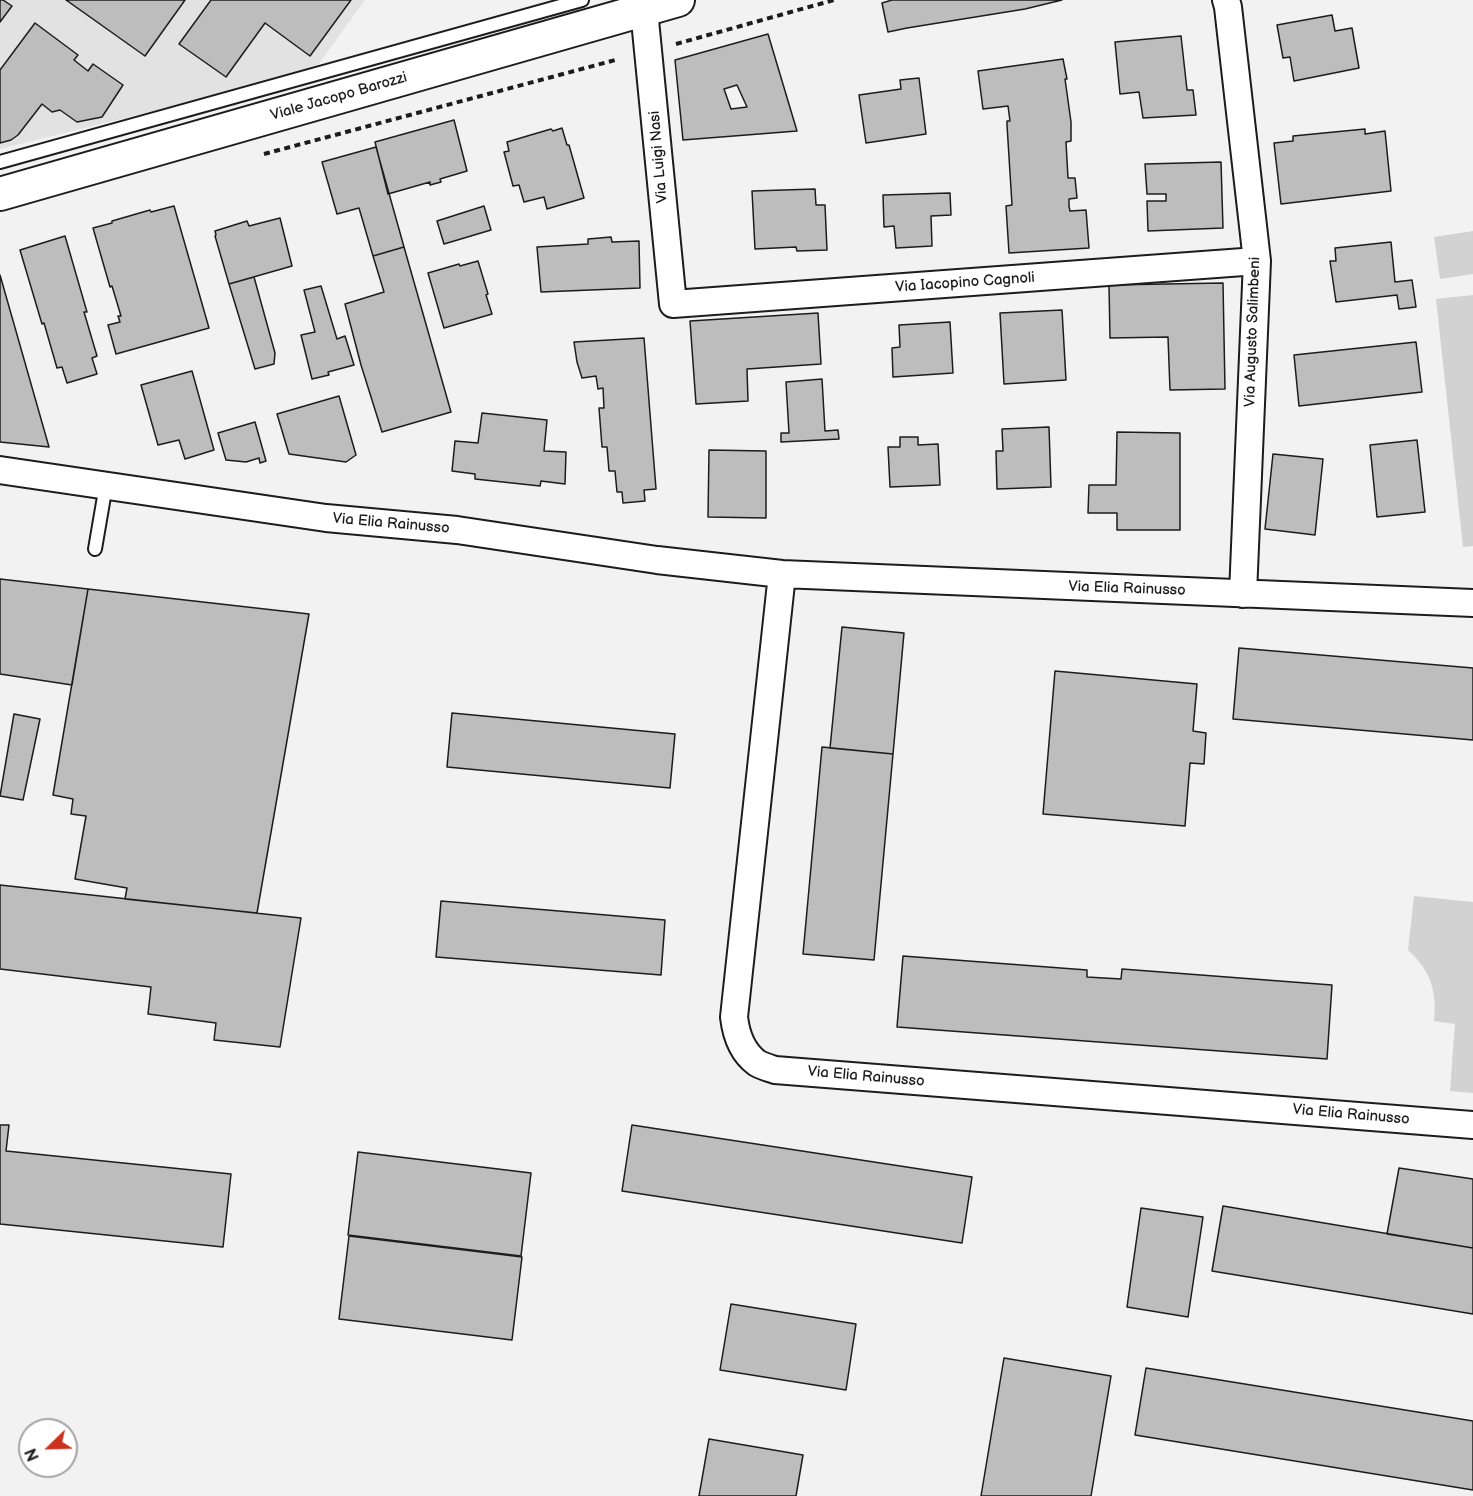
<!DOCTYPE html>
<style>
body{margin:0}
#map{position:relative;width:1473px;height:1496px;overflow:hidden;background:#f2f2f2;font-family:"Balsamiq Sans",sans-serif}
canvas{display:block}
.north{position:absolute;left:18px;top:1418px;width:60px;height:60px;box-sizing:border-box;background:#fff;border:2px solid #a4a4a4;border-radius:50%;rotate:247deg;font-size:16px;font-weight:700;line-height:24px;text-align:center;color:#1c1c1c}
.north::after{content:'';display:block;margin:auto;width:21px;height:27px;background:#c8321e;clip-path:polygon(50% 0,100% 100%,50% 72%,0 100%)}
</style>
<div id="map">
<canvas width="1473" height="1496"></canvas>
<div class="north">N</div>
</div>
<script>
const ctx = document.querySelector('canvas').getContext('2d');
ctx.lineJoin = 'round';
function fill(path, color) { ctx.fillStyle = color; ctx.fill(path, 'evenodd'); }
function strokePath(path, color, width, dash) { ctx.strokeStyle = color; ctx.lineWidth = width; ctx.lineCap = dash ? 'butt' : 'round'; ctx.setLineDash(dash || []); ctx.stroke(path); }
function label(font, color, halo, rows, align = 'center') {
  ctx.font = font + ' "Balsamiq Sans",sans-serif'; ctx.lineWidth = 4.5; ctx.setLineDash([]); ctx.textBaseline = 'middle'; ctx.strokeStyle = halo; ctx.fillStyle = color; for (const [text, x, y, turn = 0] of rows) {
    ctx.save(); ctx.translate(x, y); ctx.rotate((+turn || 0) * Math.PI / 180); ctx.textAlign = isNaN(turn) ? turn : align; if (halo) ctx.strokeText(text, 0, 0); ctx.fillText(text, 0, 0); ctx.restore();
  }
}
fill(new Path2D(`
 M0,0h365l-47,65 -92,28 -226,56z`), '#e2e2e2');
fill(new Path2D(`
 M1473,231v43l-33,5 -6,-42z
 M1473,295v251l-10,1 -27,-248z
 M1414,896l59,6v191l-23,-2 5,-67 -21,-3c3,-30 -3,-50 -26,-71z`), '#d2d2d2');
const building = new Path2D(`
 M0,0h3l9,6 -12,16z
 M66,0h119l-40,56z
 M211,0h140l-41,56 -45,-33 -39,54 -47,-33z
 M892,0h170l-37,9 -118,19 -19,4 -6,-29z
 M1332,15l3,16 17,-3 7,40 -65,13 -4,-24 -7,1 -6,-33z
 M35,23l43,32 -4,5 14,11 5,-7 30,21 -21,32 -25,5 -17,-12 -8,2 -10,-8 -24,31 -7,5 -11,3v-73z
 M768,34l29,97 -114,9 -8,-80zM737,85l10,22 -16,2 -7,-20z
 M1181,36l6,54h6l3,25 -53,3 -4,-26 -19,2 -5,-52z
 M1063,59l4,20h-2l6,43v19l-5,1 2,36h7l2,20 -8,1v7l1,5 16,-1 3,38 -80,5 -3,-47 6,-1 -5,-80v-4h3l-2,-15 -25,3 -5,-38z
 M919,78l7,56 -60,9 -7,-48 42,-6 -1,-9z
 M454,120l13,51 -27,8 1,3 -11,3v-3l-42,12 -13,-52z
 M562,128l5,17h2l15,53 -37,11 -3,-12 -20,5 -5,-17 -6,1 -9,-34 5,-1 -2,-9 44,-13 2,2z
 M1365,129v5l20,-3 6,60 -110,13 -7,-61 19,-2v-5z
 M376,147l28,100 -31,9 -14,-48 -22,6 -15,-52z
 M1221,162l2,66 -75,3 -1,-30h19v-7h-19l-2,-30z
 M815,189l1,16h9l2,45 -30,1 -1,-4 -41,2 -3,-58z
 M950,193l1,22 -20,1 1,30 -36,2 -2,-22 -10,1 -1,-32z
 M174,206l35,122 -93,26 -8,-29 12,-3 -2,-6h3l-9,-30 -2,1 -17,-59 19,-5v-2l38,-11 1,2z
 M484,206l7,24 -47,14 -7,-23z
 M280,218l12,48 -63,18 -14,-48 1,-1 -1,-4 32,-10 2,5z
 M65,236l22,76h-3l13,44 -5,2 5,16 -30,9 -5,-16 -5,1 -13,-45 -2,1 -22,-74z
 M611,237l1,5 27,-1 1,47 -99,4 -4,-45 51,-3v-5z
 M1391,242l4,40 17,-2 4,27 -17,2 -2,-14 -61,7 -6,-41h6l-1,-13z
 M404,247l47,165 -69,20 -21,-67 -16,-61 39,-12 -11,-36z
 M478,261l10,33 -2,1 6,19 -48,14 -16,-55 31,-9 1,2z
 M0,275l49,172 -49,-5z
 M254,277l21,76 -1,11 -19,5 -26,-85z
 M1223,283l2,106 -55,1 -2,-53 -58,1 -1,-53z
 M321,286l16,53 8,-3 9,29 -26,7 1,3 -17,4 -11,-44 14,-3 -11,-42z
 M1062,310l4,70 -62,4 -4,-71z
 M818,313l3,51 -74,5 1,32 -52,3 -6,-83z
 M950,322l3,51 -60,4 -1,-29 8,-1 -1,-22z
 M644,338l12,151 -12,1 1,11 -22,2 -1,-11h-5l-2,-21h-6l-2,-24h-5l-3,-39h5l-1,-20 -5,1 -2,-13 -14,2 -5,-16 -3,-20z
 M1416,342l6,50 -123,14 -5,-51z
 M192,371l22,79 -29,9 -6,-19 -21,5 -17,-60z
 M822,379l3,52 13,-1 1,9 -58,3v-9h8l-3,-51z
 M339,396l17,59 -10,7 -57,-8 -12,-40z
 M482,413l65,7 -3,31 22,1 -1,32 -24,-3 -1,5 -65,-7v-5l-23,-3 3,-30 23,2z
 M255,422l11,39 -6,2 -1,-5 -13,4 -20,-2 -8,-27z
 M1049,427l2,60 -54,2 -1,-38h7l-1,-22z
 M1117,432l63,1v97h-63v-17h-29l1,-28h27z
 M900,437h18v8l20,-1 2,41 -50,2 -2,-40h12z
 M1417,440l8,72 -48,5 -7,-72z
 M709,450l57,1v67l-58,-1z
 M1273,454l50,5 -8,76 -50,-6z
 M0,579l88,10 -16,96 -72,-11z
 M88,589l221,25 -52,299 -132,-14 2,-11 -52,-9 11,-63 -15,-2 2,-15 -20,-4z
 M842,627l62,6 -11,121 -63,-6z
 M1239,648l234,20v72l-240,-21z
 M1055,671l142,13 -4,47 13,2 -2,31 -14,-1 -5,63 -142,-12z
 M452,713l223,21 -5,54 -223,-21z
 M14,714l26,5 -17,81 -23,-4z
 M822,747l71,7 -19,206 -71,-6z
 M0,885l301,33 -21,129 -66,-7 2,-17 -68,-9 3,-27 -151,-18z
 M441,901l224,19 -4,55 -225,-18z
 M903,956l184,14v7l34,2 1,-10 210,16 -5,74 -430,-32z
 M0,1125h9l-3,26 225,23 -8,73 -223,-23z
 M632,1125l340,52 -10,66 -340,-52z
 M358,1152l173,21 -10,83 -173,-21z
 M1399,1168l74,11v69l-86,-14z
 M1223,1206l250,42v66l-261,-43z
 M1141,1208l62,9 -15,100 -61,-10z
 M349,1236l173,21 -10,83 -173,-21z
 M731,1304l125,20 -10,66 -126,-20z
 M1004,1358l107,18 -20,120h-110z
 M1146,1368l327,53v69l-338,-55z
 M709,1439l94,16 -7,41h-97z`);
fill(building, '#bdbdbd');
strokePath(building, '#1c1c1c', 1.5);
const service = new Path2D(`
 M0,162l582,-162
 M95,549l11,-64`);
const minor = new Path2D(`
 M1226,0l2,7 29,254 -14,333
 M644,10l29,294 584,-43
 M0,470l326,48 131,12 200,30 125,14 691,29
 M782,574l-48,443c2,17 8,35 23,46 5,3 12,5 18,7l698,55`);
const tertiary = new Path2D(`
 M0,194l678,-194`);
strokePath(service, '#1c1c1c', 16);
strokePath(minor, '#1c1c1c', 30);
strokePath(tertiary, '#1c1c1c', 36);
strokePath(new Path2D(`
 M676,44l158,-44
 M264,154l355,-95`), '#1c1c1c', 4, [6, 4.5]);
strokePath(service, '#fff', 12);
strokePath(minor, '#fff', 26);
strokePath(tertiary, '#fff', 32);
label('15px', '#1c1c1c', '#fff', [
 ["Viale Jacopo Barozzi",339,97,-16],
 ["Via Luigi Nasi",659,157,-95],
 ["Via Iacopino Cagnoli",965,283,-4],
 ["Via Augusto Salimbeni",1253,332,-88],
 ["Via Elia Rainusso",391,524,5],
 ["Via Elia Rainusso",1127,589,2],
 ["Via Elia Rainusso",866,1077,5],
 ["Via Elia Rainusso",1351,1115,5]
]);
</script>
